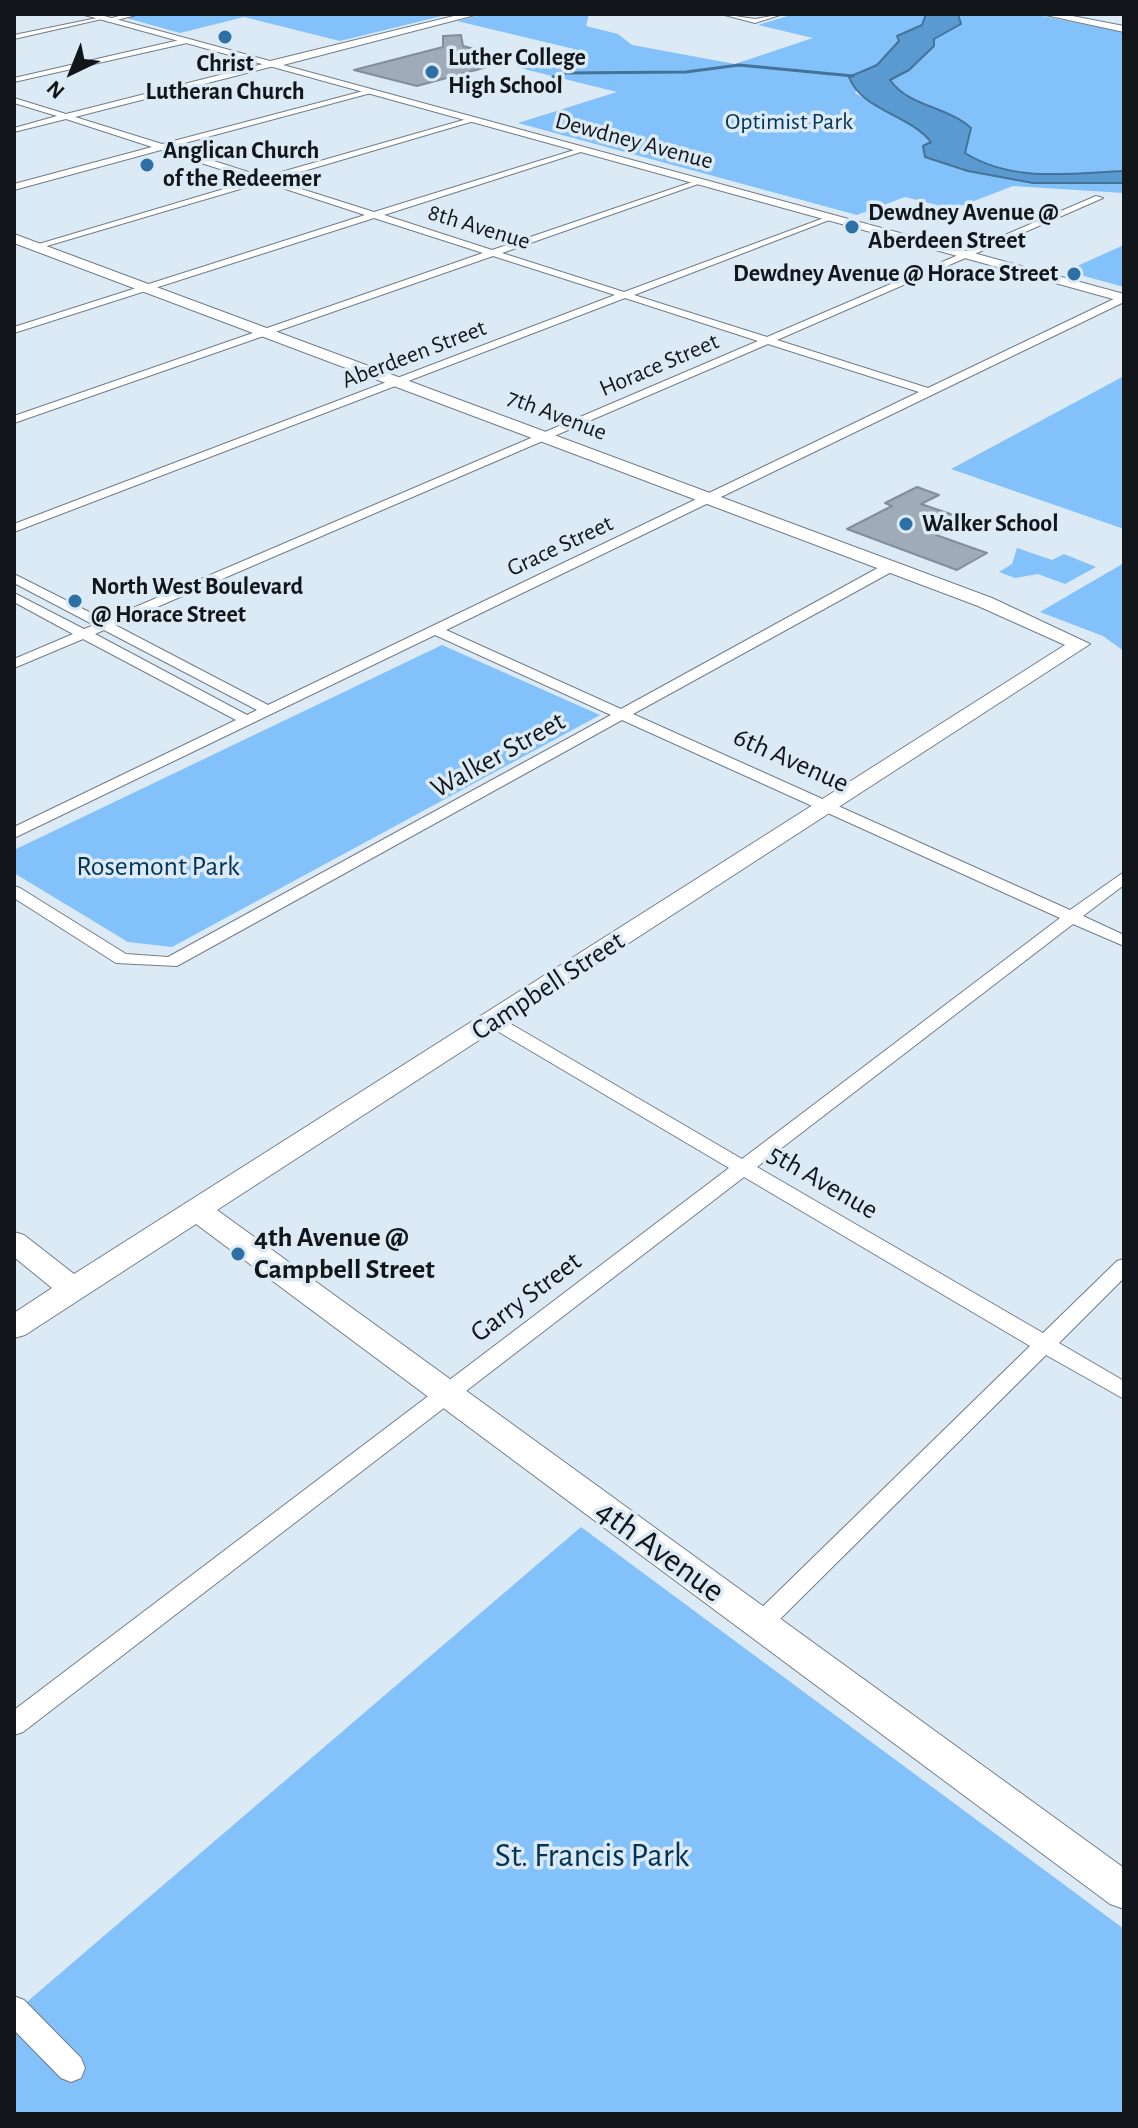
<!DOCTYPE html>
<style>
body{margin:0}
#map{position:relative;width:1138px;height:2128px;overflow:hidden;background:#dceaf6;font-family:"Alegreya Sans",sans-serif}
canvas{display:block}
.frame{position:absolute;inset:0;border:16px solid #12161a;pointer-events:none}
.north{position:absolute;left:32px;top:32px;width:80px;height:80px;-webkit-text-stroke:6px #dceaf6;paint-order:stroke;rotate:223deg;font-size:22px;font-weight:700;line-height:32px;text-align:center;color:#12161a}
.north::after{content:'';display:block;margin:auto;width:28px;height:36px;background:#12161a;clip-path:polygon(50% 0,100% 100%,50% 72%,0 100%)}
</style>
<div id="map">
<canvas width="1138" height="2128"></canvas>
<div class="frame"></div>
<div class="north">N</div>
</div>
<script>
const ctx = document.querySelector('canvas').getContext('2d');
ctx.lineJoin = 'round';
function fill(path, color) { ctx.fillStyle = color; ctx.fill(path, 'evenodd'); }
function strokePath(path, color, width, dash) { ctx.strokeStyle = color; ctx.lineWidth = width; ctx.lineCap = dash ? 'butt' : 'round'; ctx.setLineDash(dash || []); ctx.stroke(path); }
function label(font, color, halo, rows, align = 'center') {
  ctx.font = font + ' "Alegreya Sans",sans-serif'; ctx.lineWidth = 7; ctx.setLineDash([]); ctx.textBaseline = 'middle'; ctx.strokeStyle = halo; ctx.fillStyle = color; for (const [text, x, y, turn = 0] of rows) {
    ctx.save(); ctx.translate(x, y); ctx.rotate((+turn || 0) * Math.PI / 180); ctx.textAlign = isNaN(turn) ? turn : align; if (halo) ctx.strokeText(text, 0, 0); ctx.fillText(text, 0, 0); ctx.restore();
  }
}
fill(new Path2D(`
 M112,14h338l-110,27 -96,-24 -64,16z
 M485,14h104l-3,12 32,8 14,11 103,19 78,-26 -55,-13 36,-11h132l-4,11 -25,10 2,6 -44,52 66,37 10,13 -6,14 43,14 65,12h91v10l-111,-7 -60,23 -48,-12 -48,18 -339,-92 99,-31 -101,-25 58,-18 -117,-28z
 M958,14h74l92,18v139c-54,2 -111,12 -159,-18l2,-10 -5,-23 -59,-24 -14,-16 20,-10 25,-24v-7l26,-15z
 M1124,245v42l-58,-16z
 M1124,376v153l-173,-60z
 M1017,548l35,12 12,-6 32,13 -31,17 -27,-10 -23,4 -16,-6 13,-8z
 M1124,563v88l-21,-15 -63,-24z
 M442,645l158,70 -428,232 -44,-5 -114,-69v-23z
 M581,1527l543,402v185h-1110v-101z`), '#82c1f9');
const water = new Path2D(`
 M926,14h32l3,10 -27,15v7l-25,24 -19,10c19,27 57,26 81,48l-6,25c48,30 105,20 159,18v12h-91l-65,-12 -43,-14 -2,-11 8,-4c-22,-28 -69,-31 -82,-65l28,-12 22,-24 -2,-5 25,-11z`);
fill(water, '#5b9ad0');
strokePath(water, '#457299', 2);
strokePath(new Path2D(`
 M553,77l12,-4 121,-1 53,-7 114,11`), '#457299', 3);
const building = new Path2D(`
 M461,35l2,11 31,8 -25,8 18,5 -70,19 -63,-16 89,-23v-11z
 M917,487l22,8 -18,9 44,15 -29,16 51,18 -30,17 -110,-41 45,-23 -7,-3z`);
fill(building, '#9fabb7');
strokePath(building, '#828e99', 2);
const street = new Path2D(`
 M126,14h14l-31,8 -4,-2z
 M721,14l34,5 28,-5 -28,9z
 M102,17v2l-88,20v-4z
 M184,39l3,4 -173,39v-4z
 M271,62l3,4 -199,51 87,27 209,-55v4l-201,54 94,30 210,-60v4l-201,59 101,32 210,-65v4l-200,64 108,35 209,-71v4l-199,70 122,39 208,-77v4l-198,76 133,42 329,-141 7,2 -326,142 151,48 192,-92 4,-1v7l-678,328 175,79 264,-145h10v6l-262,144 437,196 54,-38v13l-41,31 41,19v11l-51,-22 -316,243 286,166 74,-72 7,-2v19l-65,65 65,38v18l-78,-44 -278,276 -8,3 -8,-3 -4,-7 4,-7 278,-271 -286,-169 -721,555 -9,3v-25l715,-542 -242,-143 -3,-4 3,-4h12l243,142 318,-241 -438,-198 -445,246 -61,-3 -102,-65v-12l6,2 106,66 42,3 443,-242 -176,-80 -421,203v-11l222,-107 -153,-81 -69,29v-9l59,-25 -59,-32v-9l70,36 10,-4 -80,-42v-9l91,46 653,-279 -133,-43 -611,234v-8l601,-229 -122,-39 -479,167v-7l469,-163 -109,-35 -360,115v-6l351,-112 -101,-33 -224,66 -8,-2 222,-66 -93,-30 -147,40v-6l138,-37 -86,-28 -52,13v-4l43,-12 -43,-13v-5l52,16zM768,344l151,48 -651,313 -153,-80zM104,630l153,80 -10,5 -152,-81z
 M14,1996l10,4 57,58 4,10 -4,10 -10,4 -10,-4 -47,-48z`);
const secondary = new Path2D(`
 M81,14h16l173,47 192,-47h17l-196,51 841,229v8z
 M1041,14h21l62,12v6z
 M14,234l978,364 98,46 -873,566 907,658v41l-14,-5 -914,-680 -171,111 -11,3v-25l38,-25 -38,-31v-25l10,3 50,39 991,-629 -87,-39 -964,-363z`);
strokePath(street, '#717d88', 2);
strokePath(secondary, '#717d88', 2);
fill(street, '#fff');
fill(secondary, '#fff');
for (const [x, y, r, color] of [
 [225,37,8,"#2d70a5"],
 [432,72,8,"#2d70a5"],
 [147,165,8,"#2d70a5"],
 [852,227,8,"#2d70a5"],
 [1074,274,8,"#2d70a5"],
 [906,524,8,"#2d70a5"],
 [75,601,8,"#2d70a5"],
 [238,1254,8,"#2d70a5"]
]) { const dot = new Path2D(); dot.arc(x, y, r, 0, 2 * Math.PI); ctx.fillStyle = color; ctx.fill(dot); strokePath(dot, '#dceaf6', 3); }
label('bold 24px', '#12161a', '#dceaf6', [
 ["Luther College",448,58],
 ["High School",448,86],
 ["Christ",225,64,"center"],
 ["Lutheran Church",225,92,"center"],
 ["Anglican Church",163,151],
 ["of the Redeemer",163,179],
 ["Dewdney Avenue @",868,213],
 ["Aberdeen Street",868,241],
 ["Dewdney Avenue @ Horace Street",1058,274,"right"],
 ["Walker School",922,524],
 ["North West Boulevard",91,587],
 ["@ Horace Street",91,615]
], 'left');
label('24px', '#013457', '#dceaf6', [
 ["Optimist Park",789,122]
]);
label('24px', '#12161a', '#dceaf6', [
 ["Dewdney Avenue",634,141,15],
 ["8th Avenue",479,227,17],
 ["Aberdeen Street",414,354,-21],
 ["Horace Street",659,365,-23],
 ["7th Avenue",557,415,21],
 ["Grace Street",560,546,-25]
]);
label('28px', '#12161a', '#dceaf6', [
 ["Walker Street",498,755,-29],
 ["6th Avenue",791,760,24],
 ["Campbell Street",548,986,-33],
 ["5th Avenue",823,1182,30],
 ["Garry Street",526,1297,-37]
]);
label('28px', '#013457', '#dceaf6', [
 ["Rosemont Park",158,867]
]);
label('bold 28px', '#12161a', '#dceaf6', [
 ["4th Avenue @",254,1238],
 ["Campbell Street",254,1270]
], 'left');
label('34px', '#12161a', '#dceaf6', [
 ["4th Avenue",660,1551,36]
]);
label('34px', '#013457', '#dceaf6', [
 ["St. Francis Park",592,1856]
]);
</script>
